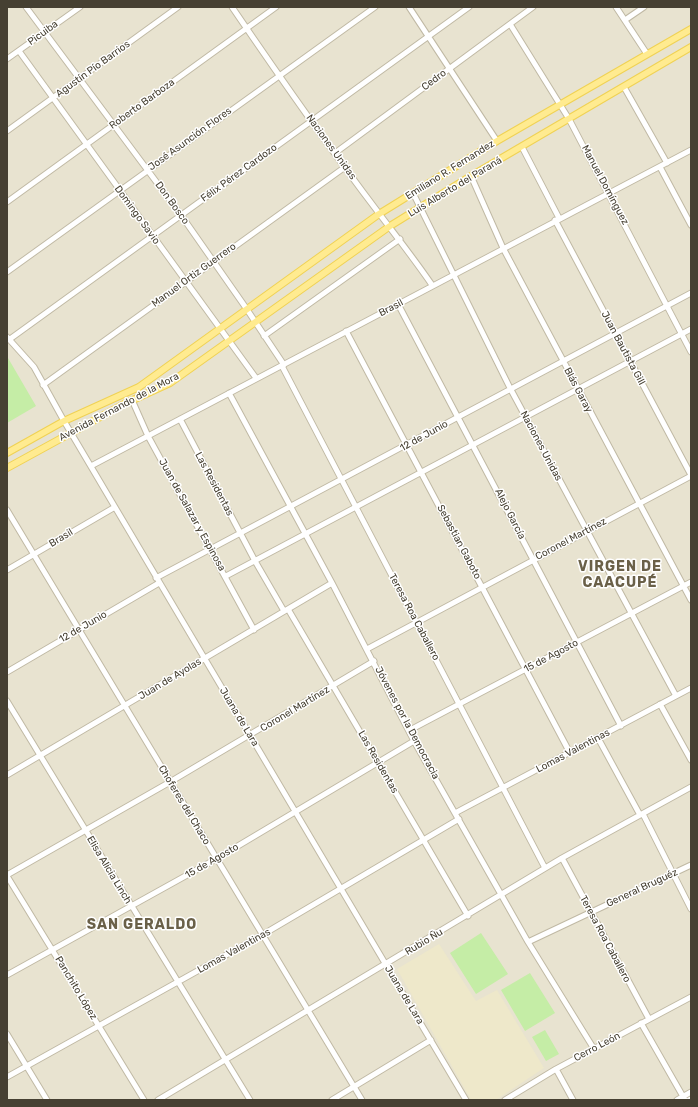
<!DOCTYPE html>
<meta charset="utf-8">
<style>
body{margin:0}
#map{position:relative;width:698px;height:1107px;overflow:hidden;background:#f3f0e2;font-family:Rubik,sans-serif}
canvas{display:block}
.frame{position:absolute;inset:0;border:8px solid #464032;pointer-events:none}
</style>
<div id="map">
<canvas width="698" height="1107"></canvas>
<div class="frame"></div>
</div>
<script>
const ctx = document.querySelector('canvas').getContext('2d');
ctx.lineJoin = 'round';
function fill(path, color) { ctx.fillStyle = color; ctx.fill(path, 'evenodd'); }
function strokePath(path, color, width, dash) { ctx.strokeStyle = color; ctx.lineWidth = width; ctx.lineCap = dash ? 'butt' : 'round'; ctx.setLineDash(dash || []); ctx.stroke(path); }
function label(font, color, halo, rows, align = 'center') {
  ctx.font = font + ' Rubik,sans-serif'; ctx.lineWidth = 3; ctx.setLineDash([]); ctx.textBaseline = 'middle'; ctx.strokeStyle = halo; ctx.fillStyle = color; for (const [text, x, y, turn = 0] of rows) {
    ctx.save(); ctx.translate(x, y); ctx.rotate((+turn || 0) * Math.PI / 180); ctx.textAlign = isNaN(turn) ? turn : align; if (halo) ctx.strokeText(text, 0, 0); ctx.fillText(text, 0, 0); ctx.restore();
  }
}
fill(new Path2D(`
 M7,7h684v1093h-684z`), '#e8e3d0');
fill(new Path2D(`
 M439,944l37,57 21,-11 47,78 -48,32h-25l-74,-131z`), '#eee8ca');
fill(new Path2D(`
 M8,358l28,48 -29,17v-64z
 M481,933l27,41 -32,20 -26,-41z
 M530,973l25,40 -30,18 -24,-41z
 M545,1030l14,24 -13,7 -14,-24z`), '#c5eda6');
const minor = new Path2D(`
 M26,7l155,208 65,93 38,57
 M232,7c47,69 95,138 146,205 18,24 37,48 54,73
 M409,7l88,134
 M616,7l31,47
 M625,20l19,-13
 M510,24l59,95 122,233
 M19,51l237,327
 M7,59l73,-52
 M624,87l43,76
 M7,131l171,-124
 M522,147l37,71
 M335,153l198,-146
 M660,167l31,58
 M471,176l32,72 188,352
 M413,193l97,195 166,308
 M7,202l269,-195
 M555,220l136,255
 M7,272l368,-265
 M398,304l223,422
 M346,331l224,422
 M264,336l136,-97
 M7,337l27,30 30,54 402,679
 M10,339l459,-332
 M282,366l263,502
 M43,385l302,-218
 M229,393l103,190 82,158 114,201 66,107
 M132,400l16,36 106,194
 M180,419l75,142 29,50
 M91,466l600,-316
 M7,510l355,590
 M7,570l108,-63
 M226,576l465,-247
 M156,578l535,-285
 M288,609l180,307
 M367,649l324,-173
 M7,672l152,-89
 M7,701l243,399
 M660,704l31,56
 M410,730l281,-148
 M598,738l42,77
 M7,775l325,-192
 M455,813l236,-125
 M643,814l48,95
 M562,858l87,161
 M7,875l163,-93 204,-121
 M7,876l137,224
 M528,942l163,-77
 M7,975l209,-116 198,-118
 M641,1023l44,77
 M7,1034l40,66
 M556,1069l17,31
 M7,1077l255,-142 197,-116
 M158,1100l404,-242 129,-71
 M332,1100l99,-60
 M505,1100l51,-31 135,-72
 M677,1100l14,-8
 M689,1100l2,-1`);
const major = new Path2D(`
 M7,453l57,-32 75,-34 240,-173 118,-73 194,-112
 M7,468l117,-64 46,-21 220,-157 81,-50 220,-129`);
strokePath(minor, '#c0b9a4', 7);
strokePath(major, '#f0d254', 8);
strokePath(minor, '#fff', 5);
strokePath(major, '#ffeb90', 6);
label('10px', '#464032', '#fff', [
 ["Picuiba",43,33,-36],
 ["Agustín Pío Barrios",93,69,-36],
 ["Cedro",434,80,-37],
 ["Roberto Barboza",142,104,-36],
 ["José Asunción Flores",190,139,-36],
 ["Naciones Unidas",331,147,54],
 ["Emiliano R. Fernandez",450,170,-32],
 ["Félix Pérez Cardozo",239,173,-36],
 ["Manuel Domínguez",605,185,62],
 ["Luis Alberto del Paraná",455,187,-31],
 ["Don Bosco",172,203,54],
 ["Domingo Savio",137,215,54],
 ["Manuel Ortiz Guerrero",194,275,-36],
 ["Brasil",391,308,-28],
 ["Juan Bautista Gill",623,348,62],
 ["Blás Garay",578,390,62],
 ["Avenida Fernando de la Mora",119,407,-28],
 ["12 de Junio",424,436,-29],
 ["Naciones Unidas",541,446,62],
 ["Las Residentas",214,484,62],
 ["Alejo García",510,514,63],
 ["Juan de Salazar y Espinosa",192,515,61],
 ["Brasil",61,538,-31],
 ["Coronel Martínez",571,539,-28],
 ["Sebastian Gaboto",459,542,62],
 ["Teresa Roa Caballero",414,617,62],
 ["12 de Junio",83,627,-30],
 ["15 de Agosto",551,656,-28],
 ["Juan de Ayolas",170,679,-31],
 ["Coronel Martínez",295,709,-31],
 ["Juana de Lara",239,717,59],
 ["Jóvenes por la Democracia",407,723,62],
 ["Lomas Valentinas",573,751,-28],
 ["Las Residentas",378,762,60],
 ["Choferes del Chaco",184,805,59],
 ["15 de Agosto",212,861,-30],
 ["Elisa Alicia Linch",109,870,59],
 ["General Bruguéz",642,888,-25],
 ["Teresa Roa Caballero",605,939,62],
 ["Rubio Ñu",424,942,-31],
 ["Lomas Valentinas",234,951,-29],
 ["Panchito López",76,988,59],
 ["Juana de Lara",404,995,59],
 ["Cerro León",597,1047,-28]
]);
ctx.letterSpacing = '1px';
label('bold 14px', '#6a6048', '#fff', [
 ["VIRGEN DE",620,567],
 ["CAACUPÉ",620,583],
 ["SAN GERALDO",142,925]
]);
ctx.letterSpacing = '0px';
</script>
